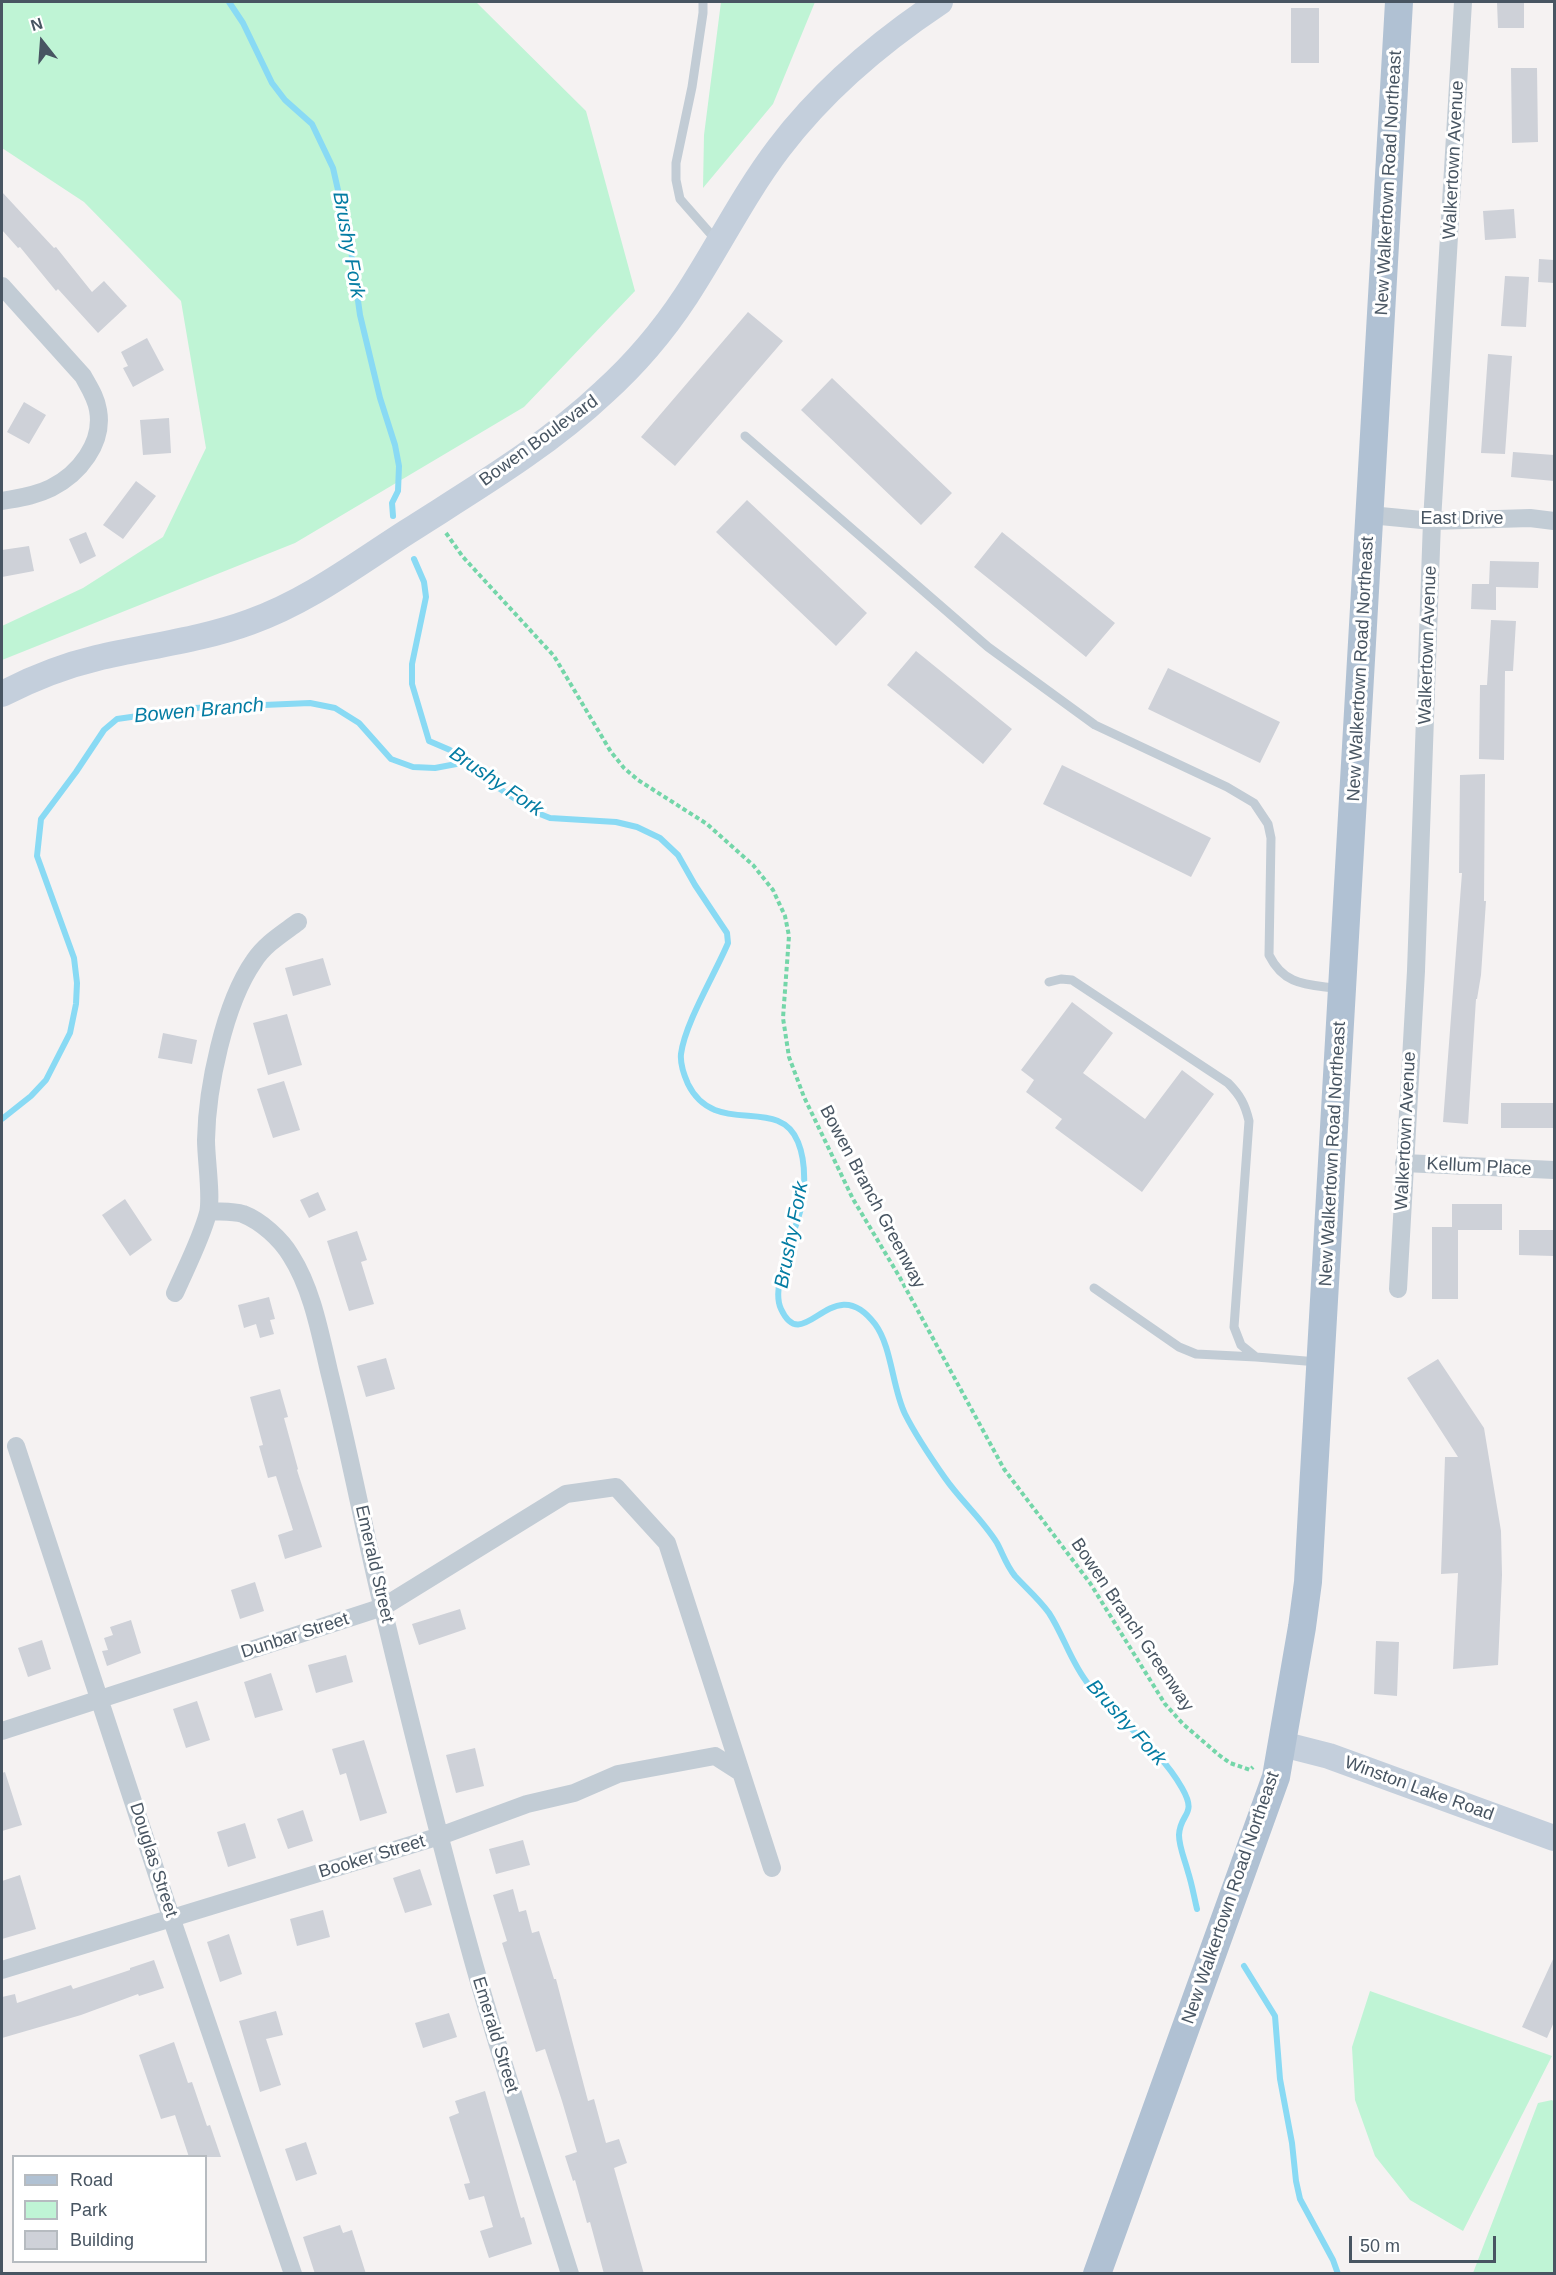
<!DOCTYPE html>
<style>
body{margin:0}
#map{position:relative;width:1556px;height:2275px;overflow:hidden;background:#f5f2f2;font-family:Helvetica,sans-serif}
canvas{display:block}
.frame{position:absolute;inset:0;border:3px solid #485562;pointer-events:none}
.legend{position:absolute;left:12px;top:2155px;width:195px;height:108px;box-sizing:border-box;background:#fff;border:2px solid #b6bbc0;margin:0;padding:8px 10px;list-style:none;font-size:18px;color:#485562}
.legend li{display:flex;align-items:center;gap:12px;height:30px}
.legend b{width:30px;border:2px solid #b6bbc0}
.north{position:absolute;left:12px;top:12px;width:60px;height:60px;-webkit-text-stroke:4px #fff;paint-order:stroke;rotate:343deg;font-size:16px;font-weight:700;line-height:24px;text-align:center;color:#485562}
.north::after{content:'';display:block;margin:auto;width:21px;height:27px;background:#485562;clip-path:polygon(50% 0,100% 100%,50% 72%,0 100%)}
.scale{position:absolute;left:1349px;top:2236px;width:147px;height:27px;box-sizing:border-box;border:3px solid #485562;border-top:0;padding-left:8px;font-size:18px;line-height:21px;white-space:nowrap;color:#485562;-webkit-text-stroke:4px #fff;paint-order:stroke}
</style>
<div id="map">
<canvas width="1556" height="2275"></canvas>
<div class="frame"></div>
<ul class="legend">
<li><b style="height:8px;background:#b0c1d3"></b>Road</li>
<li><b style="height:16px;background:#bff4d5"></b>Park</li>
<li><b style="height:16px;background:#ced1d8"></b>Building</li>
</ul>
<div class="north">N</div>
<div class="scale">50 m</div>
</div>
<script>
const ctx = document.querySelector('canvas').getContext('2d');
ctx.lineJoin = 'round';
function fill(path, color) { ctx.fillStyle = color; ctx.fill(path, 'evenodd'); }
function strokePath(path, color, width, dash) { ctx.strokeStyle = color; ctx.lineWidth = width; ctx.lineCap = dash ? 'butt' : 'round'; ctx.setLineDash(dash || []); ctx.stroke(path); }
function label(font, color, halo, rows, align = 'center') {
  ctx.font = font + ' Helvetica,sans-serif'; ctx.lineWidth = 6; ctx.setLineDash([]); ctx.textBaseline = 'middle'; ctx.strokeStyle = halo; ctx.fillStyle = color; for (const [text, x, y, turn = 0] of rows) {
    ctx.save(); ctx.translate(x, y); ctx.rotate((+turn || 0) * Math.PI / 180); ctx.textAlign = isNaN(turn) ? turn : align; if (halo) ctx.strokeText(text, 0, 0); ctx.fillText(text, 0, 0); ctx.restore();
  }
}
fill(new Path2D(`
 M2,2h474l110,109 49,180 -111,116 -229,136 -293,117v-34l81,-38 80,-51 43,-89 -25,-147 -97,-99 -82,-54z
 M721,2h94l-42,102 -70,84 1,-53z
 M1370,1991l182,65 -89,175 -53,-31 -35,-44 -20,-56 -3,-53z
 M1552,2100l2,2v171h-81l65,-170z`), '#bff4d5');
strokePath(new Path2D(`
 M229,2l14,21 29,60 13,17 27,24 21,44 17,75 10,72 20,83 15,47 4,21 -1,25 -6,12 1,13
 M414,559l10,23 2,15 -14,67v20l17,57 21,9 38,31 47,31 15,6 66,4 21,5 23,11 18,17 17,30 32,48 1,10c-13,31 -43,80 -47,111 -1,10 3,21 7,30 27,55 91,10 110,58 7,17 7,39 5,57 -4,28 -34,85 -22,110 23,50 51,-42 94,15 17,23 17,63 30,90 11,22 26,44 40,64 16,23 37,41 52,65 6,11 9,22 18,33 11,12 24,23 34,37 15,23 22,50 40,72 29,36 70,62 93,103 16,28 -2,24 -3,47 0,12 6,25 9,37 4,12 6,25 9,37
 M2,1119l29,-23 15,-16 24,-47 6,-29 1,-21 -3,-25 -37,-102 4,-37 35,-47 28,-42 13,-11 77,-11 116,-5 25,5 24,15 32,36 22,8 22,1 32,-6
 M1244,1966l31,50 5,63 12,64 4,38 4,18 33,61 5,14`), '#89daf4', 6);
fill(new Path2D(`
 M1497,2h27v26h-26z
 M1291,8h28v55h-28z
 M1511,68h26l1,74 -26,1z
 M2,192l52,56 2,-1 36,45 12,-11 23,25 -29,27 -40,-44 -2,2 -36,-44 -2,1 -16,-18z
 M1514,209l2,29 -31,2 -2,-29z
 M1539,259l15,1v23l-16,-1z
 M1505,276l24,1 -3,50 -25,-1z
 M748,312l35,29 -108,125 -34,-29z
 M147,338l17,32 -31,17 -10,-19 5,-2 -7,-14z
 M1488,354l24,2 -7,98 -24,-1z
 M832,378l120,115 -31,32 -120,-115z
 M24,402l22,13 -17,29 -22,-12z
 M169,418l2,35 -28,2 -3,-35z
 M1513,452l41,3v26l-43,-4z
 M136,481l20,15 -33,43 -20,-14z
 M747,500l120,113 -31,33 -120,-114z
 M86,532l10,24 -16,8 -11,-25z
 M1002,532l113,91 -29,34 -112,-90z
 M29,546l5,25 -32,6v-27z
 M1490,561l49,1 -1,26 -42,-1v23l-25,-1 1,-25h17z
 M1491,620l25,1 -3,50h-8l-1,89 -25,-1 1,-74h7z
 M916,651l96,78 -29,35 -96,-79z
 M1168,668l112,54 -20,41 -112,-54z
 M1062,765l149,73 -20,39 -148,-73z
 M1485,774l-1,127h2l-5,74 -4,24h-1l-8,125 -25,-2 19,-249h-3l1,-98z
 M323,958l8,27 -38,11 -8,-28z
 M1072,1002l41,31 -30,40 62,46 37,-49 32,24 -72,98 -87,-64 7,-9 -36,-27 8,-12 -13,-10z
 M287,1014l15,51 -34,10 -15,-52z
 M163,1033l34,7 -5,24 -34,-6z
 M284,1081l16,49 -27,8 -16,-49z
 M1501,1103h53v25h-53z
 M318,1192l8,18 -17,8 -9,-18z
 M125,1199l27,41 -22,16 -28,-41z
 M1452,1204h50v26h-44v69h-26v-72h20z
 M1519,1230h35v26l-35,-1z
 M357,1231l10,29 -6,2 13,42 -25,7 -22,-70z
 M269,1297l6,22 -5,1 4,14 -14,4 -4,-14 -12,4 -6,-23z
 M386,1358l9,31 -29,8 -9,-31z
 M1438,1359l46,69 17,103 1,44 -4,90 -45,4 5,-96 -17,1 4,-117h13l-51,-79z
 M280,1389l8,28 -4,1 14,51 -1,1 25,77 -37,12 -7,-24 15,-5 -17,-54 -8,2 -9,-32 4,-1 -13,-48z
 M255,1582l9,29 -24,8 -9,-29z
 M460,1609l6,20 -47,16 -7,-21z
 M131,1620l10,33 -34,13 -5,-15 6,-1 -4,-12 9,-3 -3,-8z
 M42,1640l9,29 -23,8 -10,-29z
 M1376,1641l23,1 -2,54 -23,-2z
 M346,1655l7,27 -37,11 -8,-28z
 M271,1673l12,37 -28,8 -11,-36z
 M197,1701l13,39 -24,8 -13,-39z
 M364,1740l23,73 -27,8 -14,-48 -6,2 -8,-26z
 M475,1748l9,38 -28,7 -10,-38z
 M5,1772l17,53 -20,6v-58z
 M303,1810l10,31 -25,8 -11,-30z
 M245,1823l11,35 -28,9 -11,-35z
 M523,1840l7,25 -34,9 -7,-25z
 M420,1869l12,36 -27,8 -12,-35z
 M20,1875l16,54 -34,10v-58z
 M513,1889l6,23 7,-2 6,23 7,-2 15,48h2l32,122 6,-2 12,44 13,-4 8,24 -13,5 30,106h-40l-14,-52 -3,1 -12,-43 -2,1 -8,-25 12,-4 -15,-51 -17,-52 -9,3 -34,-109 5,-2 -14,-46z
 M323,1910l7,27 -33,9 -7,-27z
 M229,1934l13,40 -22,8 -13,-40z
 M1554,1957v65l-7,16 -25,-11z
 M154,1960l10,28 -25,8 -1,-2 -57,21 -79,23v-41l13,-3 2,9 54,-18 2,4 57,-19v-2z
 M276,2011l7,24 -17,4 15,46 -21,7 -21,-71z
 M449,2013l8,24 -34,11 -8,-25z
 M174,2042l14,41 4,-1 15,44 3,-1 11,32h-32l-14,-42 -14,4 -22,-64z
 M485,2091l36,127 3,-1 8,27 -43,14 -9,-27 13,-4 -9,-31 -15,4 -5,-16 6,-1 -21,-66 10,-4 -4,-12z
 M306,2142l11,32 -21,7 -11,-32z
 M340,2225l3,8 9,-3 14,44h-51l-12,-37z`), '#ced1d8');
strokePath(new Path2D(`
 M446,533l17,24 91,99 57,96 13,16 14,12 69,44 46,41 20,25 12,26 4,20 -6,82 6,39 15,40 49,102 46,77 105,193 86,114 75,121 18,20 36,31 11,8 20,7 3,-3`), '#74d6a9', 4, [4.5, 3]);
strokePath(new Path2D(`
 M703,2v11l-11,74 -16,76v17l4,19 36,41
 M745,436l243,211 107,78 132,62 27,16 14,21 3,14 -2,117c16,32 39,29 71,34
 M1049,982l12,-3 11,1 156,103c12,12 17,21 21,38l-15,206 7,18 15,12 62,5
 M1094,1288l85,59 17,7 60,3`), '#c2ccd5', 9);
strokePath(new Path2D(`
 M2,286l81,90c6,11 13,21 15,34 6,33 -19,64 -47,78 -16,8 -33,10 -49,13
 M1370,515l62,6 98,-3 24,3
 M1404,1163l150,7
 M209,1211c10,1 24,0 34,3 18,7 38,25 48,42 21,33 29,77 38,115 20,79 35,159 54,238 27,113 55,225 86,337 30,110 67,219 101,328
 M1398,1289l18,-318 16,-450 31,-519
 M175,1293c11,-25 26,-54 33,-80 4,-16 -2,-54 -2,-73 1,-52 18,-136 48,-179 11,-17 28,-27 44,-39
 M16,1446l155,471 122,357
 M2,1731l381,-124 183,-113 50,-7 51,56 105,325
 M2,1970l438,-134 87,-32 47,-11 44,-19 97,-18 25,16`), '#c2ccd5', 18);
strokePath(new Path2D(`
 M2,694c31,-16 61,-28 95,-36 51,-12 104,-18 153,-36 57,-20 107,-58 157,-90 67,-43 139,-85 197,-140 31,-28 59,-61 82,-96 32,-49 58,-102 93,-148 44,-58 101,-106 161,-146
 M1282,1744l47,12 225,82`), '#c4cfdc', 26);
strokePath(new Path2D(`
 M1097,2274l179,-497 26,-150 6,-45 6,-109 85,-1471`), '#b0c1d3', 28);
label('18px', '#485562', '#fff', [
 ["Walkertown Avenue",1454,160,-87],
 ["New Walkertown Road Northeast",1389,183,-87],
 ["Bowen Boulevard",539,441,-36],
 ["East Drive",1462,519],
 ["Walkertown Avenue",1428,645,-88],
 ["New Walkertown Road Northeast",1361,669,-87],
 ["Walkertown Avenue",1406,1131,-87],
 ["New Walkertown Road Northeast",1333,1154,-87],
 ["Kellum Place",1479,1167,3],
 ["Bowen Branch Greenway",872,1197,62],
 ["Emerald Street",374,1564,77],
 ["Bowen Branch Greenway",1132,1625,56],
 ["Dunbar Street",295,1636,-18],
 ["Winston Lake Road",1419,1789,20],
 ["Booker Street",372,1857,-17],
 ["Douglas Street",153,1860,72],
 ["New Walkertown Road Northeast",1231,1898,-71],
 ["Emerald Street",495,2035,73]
]);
label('italic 20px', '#037ca3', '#fff', [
 ["Brushy Fork",348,245,80],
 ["Bowen Branch",199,711,-5],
 ["Brushy Fork",496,782,34],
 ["Brushy Fork",792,1235,-79],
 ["Brushy Fork",1126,1723,48]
]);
</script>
